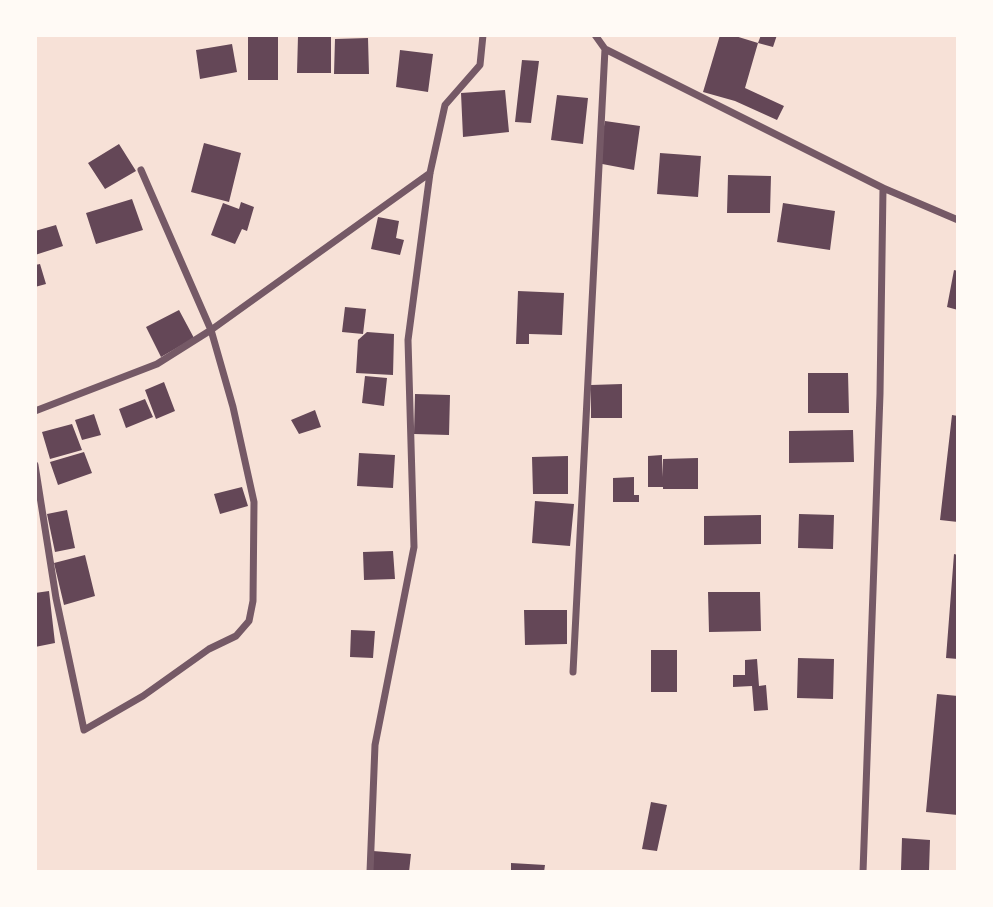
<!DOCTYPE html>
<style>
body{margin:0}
#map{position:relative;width:993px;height:907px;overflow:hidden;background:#f7e1d7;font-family:Quicksand,sans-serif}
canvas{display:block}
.frame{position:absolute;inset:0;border:37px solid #fffaf5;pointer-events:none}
</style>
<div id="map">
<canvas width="993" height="907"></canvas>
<div class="frame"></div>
</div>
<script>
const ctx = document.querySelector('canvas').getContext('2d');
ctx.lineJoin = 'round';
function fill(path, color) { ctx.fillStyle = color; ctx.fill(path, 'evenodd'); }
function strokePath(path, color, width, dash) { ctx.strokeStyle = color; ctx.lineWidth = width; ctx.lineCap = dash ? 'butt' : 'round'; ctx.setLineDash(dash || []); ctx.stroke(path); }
fill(new Path2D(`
 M720,35h12l26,8 -13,45 39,18 -7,14 -42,-19 -32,-9z
 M761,35h16l-4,12 -15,-4z
 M298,36l33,1v36h-34z
 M248,37h30v43h-30z
 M368,38l1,36h-35l1,-35z
 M232,44l5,28 -37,7 -4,-29z
 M400,50l33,4 -5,38 -32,-5z
 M522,60l17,1 -8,62 -16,-1z
 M505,90l4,42 -46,5 -2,-44z
 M557,95l31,3 -5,46 -32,-4z
 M605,121l35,5 -6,44 -37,-7z
 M204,143l37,10 -12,49 -38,-10z
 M119,144l17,27 -31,18 -17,-26z
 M660,153l41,3 -3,41 -41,-3z
 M728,175l43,1 -1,37h-43z
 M132,199l11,31 -47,14 -10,-31z
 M241,202l13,5 -7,24 -5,-2 -7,15 -24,-9 12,-32 16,6z
 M783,203l52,8 -5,39 -53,-8z
 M378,217l21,4 -3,17 8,2 -4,15 -29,-6z
 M56,225l7,21 -28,9v-24z
 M40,264l6,20 -11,3v-22z
 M954,270l4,1v39l-11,-3z
 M518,291l46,2 -2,42 -33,-1v10h-13z
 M345,307l21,2 -3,25 -21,-2z
 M179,310l15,28 -33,19 -15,-30z
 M367,332l27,2 -1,41 -37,-2 2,-33z
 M808,373h40l1,40h-41z
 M365,376l22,2 -3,28 -22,-3z
 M164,382l11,29 -19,8 -11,-29z
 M622,384v34h-31v-33z
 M415,394l35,1 -1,40 -35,-1z
 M145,399l8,18 -27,11 -7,-19z
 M315,410l6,17 -22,7 -8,-14z
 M94,414l7,21 -19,5 -7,-20z
 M952,415l6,1v106l-18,-2z
 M72,424l10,26 -32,9 -8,-27z
 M853,430l1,32 -65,1v-32z
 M84,452l8,21 -34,12 -8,-23z
 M359,453l36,2 -2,33 -36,-2z
 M662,455v22l1,-18 35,-1v31h-35v-2h-15v-31z
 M568,456v38h-35l-1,-37z
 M634,477v18h5v7h-26v-24z
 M242,487l6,19 -28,8 -6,-20z
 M535,501l39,3 -4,42 -38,-3z
 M67,510l8,38 -20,4 -8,-38z
 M799,514l35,1 -1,34 -35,-1z
 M761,515v29l-57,1v-29z
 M393,551l2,28 -31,1 -1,-28z
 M954,554l4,1v104l-12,-1z
 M85,555l10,41 -31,9 -10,-42z
 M49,591l6,52 -20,4v-54z
 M708,592h52l1,39 -52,1z
 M524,610h43v34l-42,1z
 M351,630l24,1 -2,27 -23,-1z
 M651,650h26v42h-26z
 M798,658l36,1 -1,40 -36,-1z
 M757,659l2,27 7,-1 2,25 -14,1 -2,-25 -19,1v-12h12v-15z
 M937,694l21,2v119l-32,-3z
 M651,802l16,3 -10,46 -15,-2z
 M902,838l28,2 -1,31 -28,-1z
 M373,851l38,3 -2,18h-38z
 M511,863l34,2 -1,7h-33z`), '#644757');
strokePath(new Path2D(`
 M595,35l10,14 278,139 75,32
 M35,411l122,-47 54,-34 219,-157
 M35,465l21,133 28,132 59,-34 66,-47 27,-13 13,-15 4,-20 1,-99 -21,-95 -22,-77 -70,-160
 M573,672l32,-623
 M370,872l5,-127 39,-198 -6,-207 22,-167 15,-68 35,-40 3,-30
 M863,872l17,-478 3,-206`), '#755966', 7);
</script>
